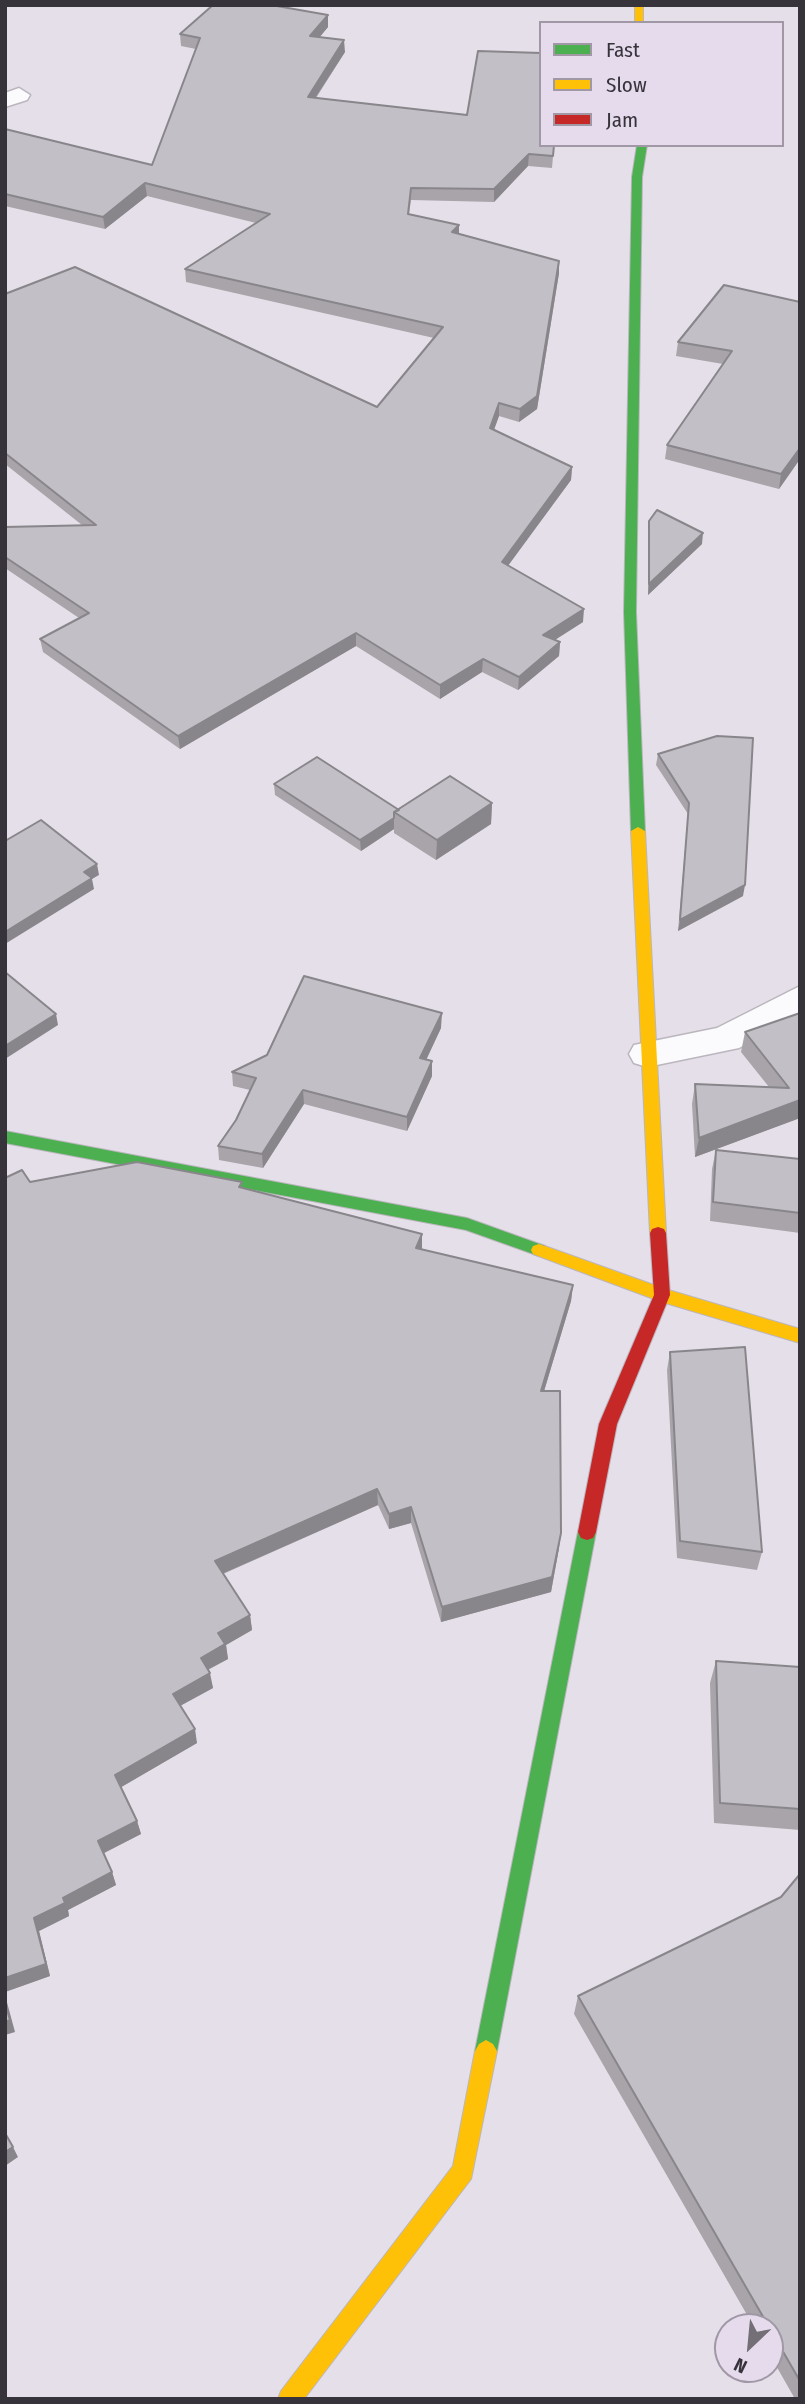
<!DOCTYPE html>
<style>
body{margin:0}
#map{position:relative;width:805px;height:2404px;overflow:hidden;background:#e5dfe9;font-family:"Fira Sans Condensed",sans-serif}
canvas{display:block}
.frame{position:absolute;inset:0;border:7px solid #37333a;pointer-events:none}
.legend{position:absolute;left:539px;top:21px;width:245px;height:126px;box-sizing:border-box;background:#e6dbed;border:2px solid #a098a5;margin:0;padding:9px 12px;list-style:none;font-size:21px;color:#37333a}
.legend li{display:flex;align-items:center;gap:14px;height:35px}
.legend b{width:35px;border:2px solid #a098a5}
.north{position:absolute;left:714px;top:2313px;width:70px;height:70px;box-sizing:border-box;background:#e6dbed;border:2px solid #a098a5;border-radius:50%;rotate:206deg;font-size:19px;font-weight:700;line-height:28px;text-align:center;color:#37333a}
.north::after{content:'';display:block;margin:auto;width:24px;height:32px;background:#746f77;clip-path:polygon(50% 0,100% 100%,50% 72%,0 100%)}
</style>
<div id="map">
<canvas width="805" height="2404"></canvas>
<div class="frame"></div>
<ul class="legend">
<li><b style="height:9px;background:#4caf50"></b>Fast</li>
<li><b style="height:9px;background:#ffc107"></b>Slow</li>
<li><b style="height:9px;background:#c62828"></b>Jam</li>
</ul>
<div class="north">N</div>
</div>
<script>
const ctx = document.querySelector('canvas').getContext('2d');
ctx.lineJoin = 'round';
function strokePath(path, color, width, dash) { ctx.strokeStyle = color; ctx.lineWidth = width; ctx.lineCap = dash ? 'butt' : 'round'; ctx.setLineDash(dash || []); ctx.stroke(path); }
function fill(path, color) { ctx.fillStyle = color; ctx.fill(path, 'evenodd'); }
const street = new Path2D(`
 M19,88l11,7 -3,5 -22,7v-14z
 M800,986v29l-61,33 -92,19 -13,-4 -5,-9 5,-9 83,-17z`);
const fast = new Path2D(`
 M637,145h10l-5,32 -6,435 9,219 -7,4 -7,-4 -7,-219 8,-435z
 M5,1131l462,87 78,28 2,4 -2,4 -6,2 -73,-26 -461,-87z
 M587,1524l6,2 3,6 -99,519 -4,7 -7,4 -7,-4 -4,-7 103,-519 3,-6z`);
const slow = new Path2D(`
 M635,5h8v18h-8z
 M638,827l7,4 21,402 -2,4h-12l-2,-4 -19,-402z
 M539,1244l126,45 135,40v14l-138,-41 -129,-48 -2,-4 2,-4z
 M486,2040l7,4 4,7 -26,128 -167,220h-26l3,-8 172,-225 22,-115 4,-7z`);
const jam = new Path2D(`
 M658,1227l6,2 2,4 4,62 -53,129 -21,108 -3,6 -6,2 -6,-2 -3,-6 21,-108 55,-129 -4,-62 2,-4z`);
strokePath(street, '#bbb6be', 3);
strokePath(fast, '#bbb6be', 2);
strokePath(slow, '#bbb6be', 2);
strokePath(jam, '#bbb6be', 2);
fill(street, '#fbfafc');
fill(fast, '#4caf50');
fill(slow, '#ffc107');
fill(jam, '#c62828');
fill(new Path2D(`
 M328,15v12l-9,10 26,15 -29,46 238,47 -2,23 -24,-2 -34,36 -83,-2 -2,14 150,59 -22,136 -18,13 -20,-6 -5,13 78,38 -1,13 -63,86 75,56 -28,18 5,2 -1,14 -41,34 -36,-18 -42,27 -84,-53 -176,103 -137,-97 -3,-13 39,-21 -74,-50v-41l77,-2 -77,-61v-170l372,113 57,-69 -248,-56 -1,-13 71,-46 -109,-27 -42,33 -100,-23v-77l147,36 44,-116 -15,-3 -1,-12z
 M800,302v157l-21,30 -114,-30 2,-14 56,-81 -47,-8 2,-14z
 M649,521l53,23 -54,51v-63z
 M717,736l26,160 -65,35 10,-117 -32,-49 2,-11z
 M274,784l125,26 93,-7 -1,21 -55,36 -42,-27v-4l-33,22 -86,-56z
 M800,1013v105l-105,39 -3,-53 3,-20 74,3 -28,-35 4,-20z
 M441,1028l-15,32 6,1v15l-25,55 -103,-27 -41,64 -44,-8 -1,-14 18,-26 14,-30 -17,-4 -1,-14z
 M716,1150l84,9v74l-90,-12 2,-52z
 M30,1182l212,6 180,46v16l151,35 -2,16 -27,90 15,157 -8,44 -110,30 -30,-99 -22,6 -11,-24 -155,69 27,41 2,15 -26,15 2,14 -20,11 5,18 -33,18 17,37 -76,44 16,34 4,13 -37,19 8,19 4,13 -48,25 1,6 -30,15 11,45 -45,16z
 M670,1352l92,200 -5,18 -80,-12 -10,-188z
 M716,1661l84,6v163l-86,-7 -4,-140z
 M800,1874v525h-5l-25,-44v-28h-16l-180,-313 4,-18 203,-99z`), '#a8a4aa');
fill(new Path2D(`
 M328,15v12l-17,21 -1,-12z
 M344,40l1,12 -37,57v-12z
 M529,154l-1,12 -34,36v-13z
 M145,183l2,13 -42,33 -2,-12z
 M459,225v13l-7,-6z
 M559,261v12l-22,136 -18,13 1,-13z
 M499,403v13l-9,25v-13z
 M800,448v11l-21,30 2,-15z
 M572,467l-1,13 -70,95 1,-13z
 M703,533l-1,11 -54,51 1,-11z
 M584,609l-1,13 -41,26 1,-13z
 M356,633v13l-176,103 -2,-13z
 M560,642l-1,14 -41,34 1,-13z
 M483,659l-1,13 -42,27v-14z
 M492,803l-1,21 -55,36 1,-20z
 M394,818v11l-33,22 -1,-11z
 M97,864l2,11 -7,4 2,10 -89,55v-12l79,-60z
 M745,885l-2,11 -65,35 2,-11z
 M442,1013l-1,15 -21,45v-15z
 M56,1014l2,11 -53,34v-13z
 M432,1061v15l-25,55v-14z
 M303,1090l1,14 -41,64 -1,-14z
 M800,1100v18l-105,39 4,-19z
 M422,1234v17l-6,-3z
 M573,1285l-2,16 -32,107 2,-17z
 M377,1489l1,16 -161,71 -2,-15z
 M411,1507v16l-22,6v-15z
 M561,1533l-2,15 -8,44 -110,30 1,-15z
 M250,1615l2,15 -26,15 2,14 -25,13 -2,-14 17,-25z
 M210,1673l3,15 -37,20 -3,-14z
 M195,1729l2,14 -79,46 -3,-14z
 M137,1821l4,13 -39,20 -4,-13z
 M112,1872l4,13 -48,25 1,6 -30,15 11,45 -45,16v-14l29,-60 29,-20z
 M5,1995l10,37 -10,3z
 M13,2147l5,10 -13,9v-14z`), '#88868b');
const building = new Path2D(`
 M213,5h58l57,10 -18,21 34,4 -36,57 159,18 11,-64 63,2v92h13l-1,11 -24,-2 -35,35 -83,-1 -3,26 51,11 -7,7 107,29 -22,135 -17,13 -21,-6 -9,25 82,39 -70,95 82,47 -41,26 17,7 -41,35 -36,-18 -43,26 -84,-52 -178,103 -138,-97 49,-26 -84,-56v-30l91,-2 -91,-72v-159l70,-27 302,140 66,-80 -258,-58 85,-55 -125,-31 -42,34 -98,-23v-65l147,36 48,-127 -20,-4z
 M724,285l76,17v146l-19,26 -114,-29 65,-94 -54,-9z
 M657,510l46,23 -54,51v-63z
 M717,736l36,2 -8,147 -65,35 9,-117 -31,-49z
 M317,757l82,53 -5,2v6l-34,22 -86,-56z
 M450,776l42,27 -55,37 -43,-28z
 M41,820l56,44 -13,8 8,6 -87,54v-91z
 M5,972l51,42 -51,32z
 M304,976l138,37 -22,45 12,3 -25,56 -104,-27 -41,64 -44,-8 18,-26 20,-42 -24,-6 35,-17z
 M800,1013v87l-101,38 -4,-54 94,4 -44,-56z
 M716,1150l84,9v54l-87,-11z
 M137,1162l105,20 -3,5 183,47 -6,14 157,37 -32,106h19l1,142 -9,44 -110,30 -31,-100 -22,7 -12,-25 -162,72 35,54 -32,18 7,11 -24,14 9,15 -37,21 22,35 -80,46 22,46 -39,20 14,31 -49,26 2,5 -31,15 12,46 -41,14v-800l17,-8 8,12z
 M745,1347l17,205 -82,-11 -10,-189z
 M716,1661l84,6v142l-80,-6z
 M800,1874v507l-30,-52v-2h-1l-191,-331 203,-99z
 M5,2003l5,17 -5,2z
 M5,2133l8,14 -8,5z`);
fill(building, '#c3bfc6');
strokePath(building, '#88868b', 2);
</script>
